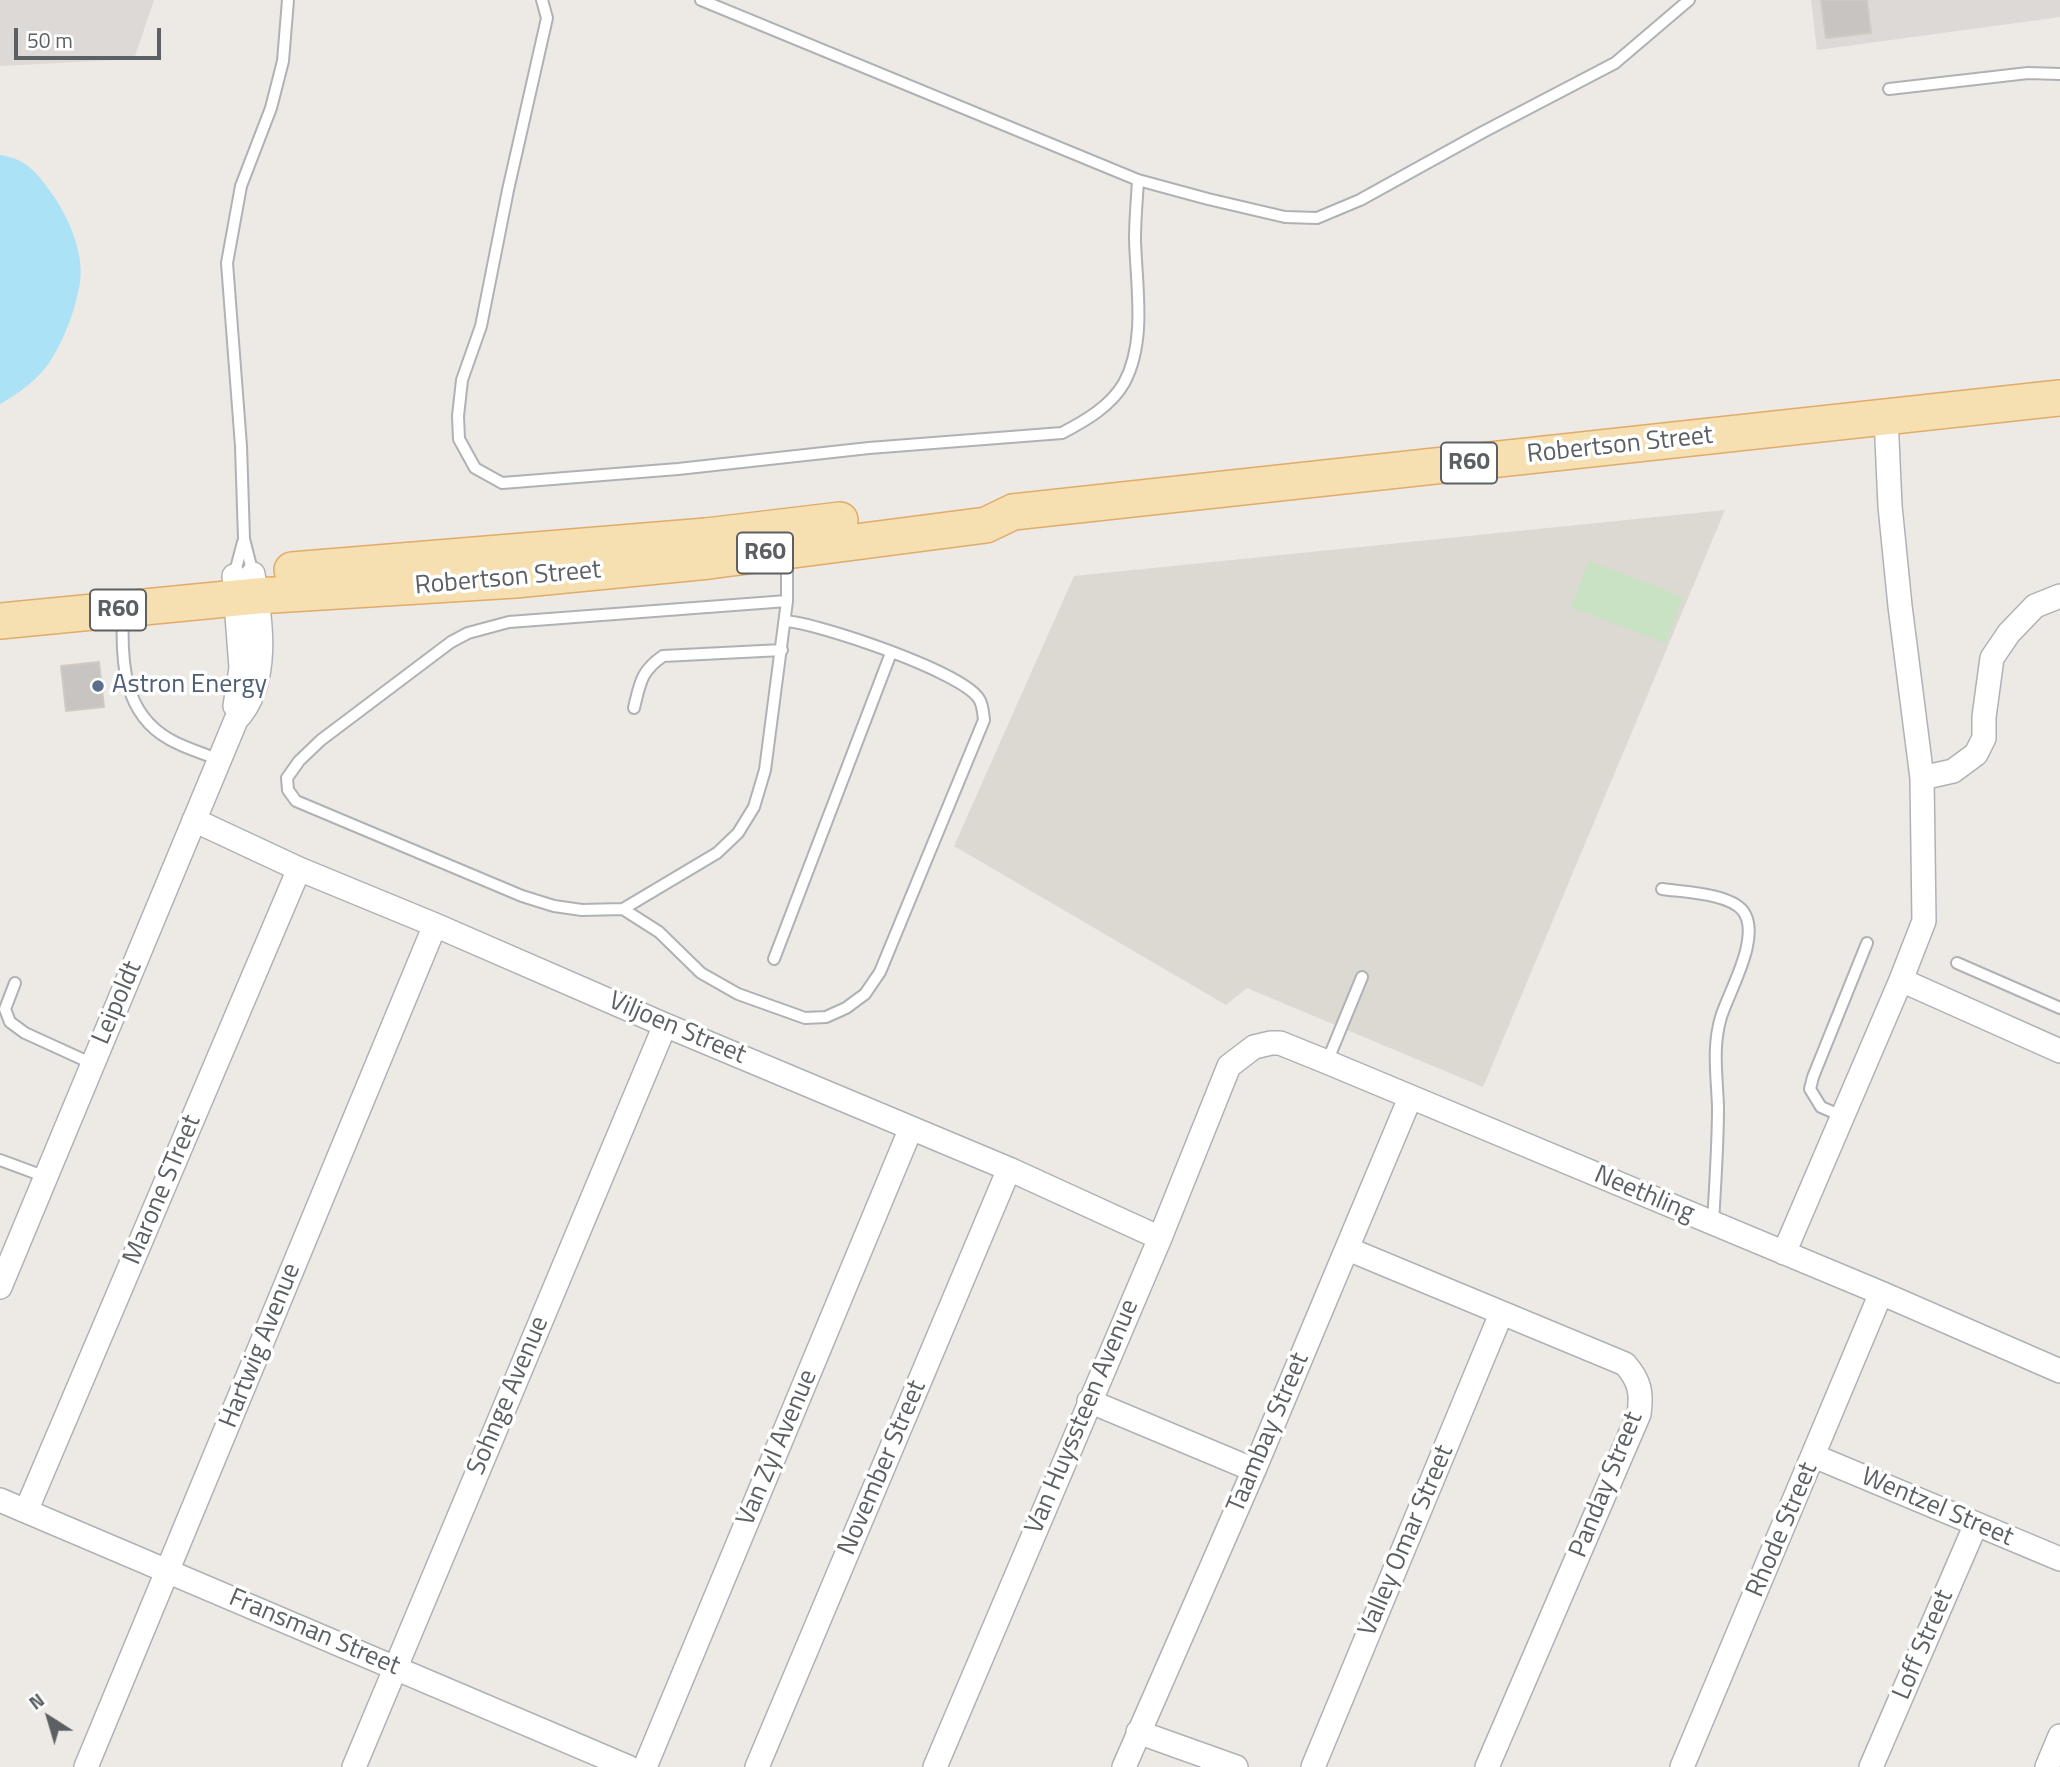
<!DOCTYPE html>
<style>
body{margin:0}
#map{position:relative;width:2060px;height:1767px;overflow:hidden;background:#ede9e4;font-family:"Titillium Web",sans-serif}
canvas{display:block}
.north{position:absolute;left:14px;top:1683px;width:70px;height:70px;-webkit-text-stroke:5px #fff;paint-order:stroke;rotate:323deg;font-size:19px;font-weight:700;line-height:28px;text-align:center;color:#5c6063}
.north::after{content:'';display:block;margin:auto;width:24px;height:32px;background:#5c6063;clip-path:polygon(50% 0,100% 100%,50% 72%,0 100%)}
.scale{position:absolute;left:14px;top:28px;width:147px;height:32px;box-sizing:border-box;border:4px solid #5c6063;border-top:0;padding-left:9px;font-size:21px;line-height:24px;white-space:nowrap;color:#5c6063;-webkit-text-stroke:5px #fff;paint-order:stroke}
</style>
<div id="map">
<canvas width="2060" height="1767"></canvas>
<div class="north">N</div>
<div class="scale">50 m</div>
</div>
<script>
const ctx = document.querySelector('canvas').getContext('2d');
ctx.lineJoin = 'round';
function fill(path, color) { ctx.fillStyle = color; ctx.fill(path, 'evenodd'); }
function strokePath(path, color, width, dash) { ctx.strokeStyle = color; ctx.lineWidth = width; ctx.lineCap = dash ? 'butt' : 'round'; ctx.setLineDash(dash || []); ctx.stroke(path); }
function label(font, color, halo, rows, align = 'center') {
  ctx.font = font + ' "Titillium Web",sans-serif'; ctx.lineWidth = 7; ctx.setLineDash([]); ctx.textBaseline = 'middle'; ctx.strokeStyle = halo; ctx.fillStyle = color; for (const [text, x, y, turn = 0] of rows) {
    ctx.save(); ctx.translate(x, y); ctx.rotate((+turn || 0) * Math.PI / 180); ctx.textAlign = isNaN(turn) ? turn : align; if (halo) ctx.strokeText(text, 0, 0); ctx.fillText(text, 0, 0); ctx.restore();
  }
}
fill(new Path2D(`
 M0,0h154l-20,59 -134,7z
 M1811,0h249v17l-243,33z`), '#dcd9d6');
fill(new Path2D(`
 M1725,510l-242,577 -236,-99 -21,17 -272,-159 120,-270z`), '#dcd9d3');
fill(new Path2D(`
 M1589,561l94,36 -18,46 -94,-36z`), '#c8e2c3');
fill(new Path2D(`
 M0,155c26,4 35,16 50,36 18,25 34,60 30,91 -4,27 -16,58 -31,81 -11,16 -32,32 -49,41z`), '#ace2f5');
const building = new Path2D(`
 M1821,0h46l4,33 -45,5z
 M99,662l5,45 -38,4 -5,-45z`);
fill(building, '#c8c4c1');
strokePath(building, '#d1cac3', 2);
const lane = new Path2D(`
 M542,0l5,18 -39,172 -27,136 -19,54 -4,36 1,23 16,29 27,15 13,-1 163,-13 191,-21 193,-15c23,-12 49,-27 62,-50 23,-42 12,-99 11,-144 0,-20 2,-40 3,-59
 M701,0l437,180 70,19 77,18 32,1 43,-18 123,-68 132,-69 74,-63
 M1889,89l139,-16 32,1
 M253,574l-9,-35 -3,-93 -14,-183 14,-77 30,-78 12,-47 5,-61
 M234,576l9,-34
 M123,614c-2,47 0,99 46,125 15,9 34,14 50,21
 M785,621c33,2 178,51 194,78 4,6 4,14 5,21l-104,252 -15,22 -19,14 -20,9 -21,1 -67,-24 -37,-21 -42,-41 -36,-23 -41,1 -28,-4 -32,-10 -226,-95 -8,-11 -1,-12 12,-17 22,-21 130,-98 17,-9 41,-11 278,-21v-44
 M634,708c6,-25 7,-37 29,-52l119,-6
 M1662,889c20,3 67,4 81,22 19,25 -14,80 -22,106 -9,30 -4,59 -3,90 0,39 -3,78 -5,117
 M623,909l94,-56 21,-20 16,-26 11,-37 22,-169
 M774,959l117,-306
 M1957,963l103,45
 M15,983l-10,26 5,13 15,11 68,31
 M1327,1062l35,-85
 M1842,1116l-21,-9 -11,-18 3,-12 54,-134
 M0,1160l46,17`);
const street = new Path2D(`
 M234,576l7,92 -6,38
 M1922,778l31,-7 23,-17 8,-16v-21l8,-59 17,-25 26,-27 25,-10
 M194,820l105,49 136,56 230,100 344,144 151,69
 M1901,980l159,71
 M1348,1249l277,115c15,17 17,29 14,50l-152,353
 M1784,1253l117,-273 23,-59 -2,-143 -22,-172 -10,-100 -4,-89
 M0,1287l236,-567c35,-37 25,-101 17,-146
 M1089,1401l165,69
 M1814,1456l246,103
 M0,1500l628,267
 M26,1511l273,-642
 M1138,1732l98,35
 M86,1767l349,-842
 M354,1767l311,-742
 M645,1767l266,-639
 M757,1767l252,-598
 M935,1767l225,-529 69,-172 25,-19 17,-4h9l47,19 554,231 179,78
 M1124,1767l130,-297 156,-372
 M1313,1767l188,-453
 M1682,1767l199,-474
 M1871,1767l105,-243
 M2047,1767l13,-31`);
const primary = new Path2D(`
 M292,570l414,-34 134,-16
 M0,621l257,-25 258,-16 194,-19 277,-36 27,-13 1047,-114`);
strokePath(lane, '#afb2b5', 14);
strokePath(street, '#afb2b5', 26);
strokePath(primary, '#e1ab69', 38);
strokePath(lane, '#fff', 10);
strokePath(street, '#fff', 23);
strokePath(primary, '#f6dfb0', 35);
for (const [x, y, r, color] of [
 [98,686,7,"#5c6f8a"]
]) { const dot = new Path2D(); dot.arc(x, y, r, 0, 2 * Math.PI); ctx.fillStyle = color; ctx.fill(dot); strokePath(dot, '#fff', 2.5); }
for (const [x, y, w] of [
 [1469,463,56],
 [765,553,56],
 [118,610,56]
]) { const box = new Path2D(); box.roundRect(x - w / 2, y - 20.5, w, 41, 5); ctx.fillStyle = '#fff'; ctx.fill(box); strokePath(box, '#5c6063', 2); }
label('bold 24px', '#5c6063', null, [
 ["R60",1469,463],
 ["R60",765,553],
 ["R60",118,610]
]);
label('26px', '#5c6063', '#fff', [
 ["Robertson Street",1620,446,-6],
 ["Robertson Street",508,579,-5],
 ["Leipoldt",118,1003,-67],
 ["Viljoen Street",677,1029,23],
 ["Marone STreet",163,1190,-67],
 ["Neethling",1644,1195,23],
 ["Hartwig Avenue",261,1346,-68],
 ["Sohnge Avenue",509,1396,-67],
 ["Van Huyssteen Avenue",1083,1417,-67],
 ["Taambay Street",1269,1433,-67],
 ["Van Zyl Avenue",778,1448,-67],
 ["November Street",883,1468,-67],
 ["Panday Street",1607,1485,-68],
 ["Wentzel Street",1937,1508,23],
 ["Rhode Street",1783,1530,-67],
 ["Valley Omar Street",1407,1541,-67],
 ["Fransman Street",314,1633,23],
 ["Loff Street",1924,1645,-67]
]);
label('26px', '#4e5e75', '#fff', [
 ["Astron Energy",112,686]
], 'left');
</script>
